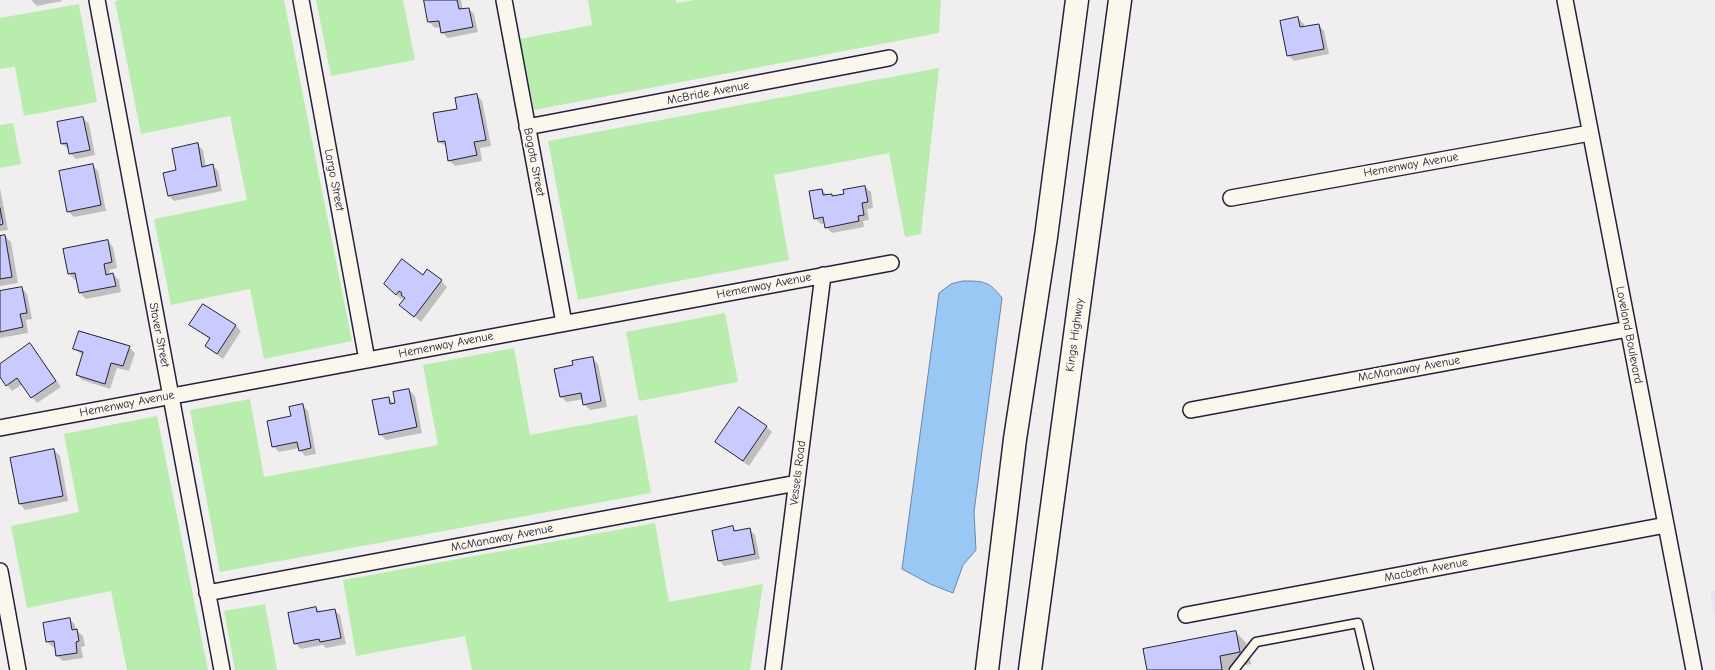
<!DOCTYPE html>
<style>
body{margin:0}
canvas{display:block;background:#f1eeef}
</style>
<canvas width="1715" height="670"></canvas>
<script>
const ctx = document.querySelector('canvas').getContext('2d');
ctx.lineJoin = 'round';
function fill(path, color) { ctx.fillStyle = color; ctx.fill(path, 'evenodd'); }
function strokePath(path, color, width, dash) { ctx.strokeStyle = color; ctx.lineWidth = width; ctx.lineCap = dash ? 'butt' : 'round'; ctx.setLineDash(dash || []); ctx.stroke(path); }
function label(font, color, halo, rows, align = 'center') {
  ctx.font = font + ' "Comic Neue",sans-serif'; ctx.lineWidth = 4; ctx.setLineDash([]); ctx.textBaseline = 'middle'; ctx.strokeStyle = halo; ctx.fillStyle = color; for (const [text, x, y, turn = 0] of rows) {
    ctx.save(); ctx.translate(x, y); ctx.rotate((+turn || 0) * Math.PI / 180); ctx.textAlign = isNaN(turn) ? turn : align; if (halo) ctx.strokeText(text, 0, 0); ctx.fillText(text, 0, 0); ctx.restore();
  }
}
fill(new Path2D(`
 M1715,591v26l-5,-25z`), '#e5e3f3');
fill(new Path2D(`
 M120,0h164l68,341 -88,18 -14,-70 -79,16 -17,-86 93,-19 -17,-84 -89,18 -26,-133z
 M316,0h87l12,60 -84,16z
 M588,0h88l1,3 17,-3h247l-2,33 -405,77 -14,-71 72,-14z
 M79,4l18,98 -73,14 -9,-49 -15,2v-51z
 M939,68l-18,166 -16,3 -16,-84 -115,22 15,85 -211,40 -30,-159z
 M13,123l8,41 -21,4v-43z
 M725,313l13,69 -99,19 -13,-69z
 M514,348l16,87 107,-20 14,78 -431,79 -30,-162 60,-11 14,78 174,-32 -15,-80z
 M157,416l51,254h-81l-16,-79 -84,17 -16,-82 68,-14 -15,-78z
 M655,523l14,79 94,-18 -13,86h-278l-7,-34 -109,20 -13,-76z
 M265,604l12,66h-42l-11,-59z`), '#b9edae');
const water = new Path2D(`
 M963,281c21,0 26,0 39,17l-28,214 2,38 -13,15 -10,28 -23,-9 -28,-15 37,-276 12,-9z`);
fill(water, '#99c8f4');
strokePath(water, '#6986aa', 1);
fill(new Path2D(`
 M31,0h30l1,1 -25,5z
 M425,0h36l2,10 6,-1 5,5 4,18 -30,6 -6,-6 -1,-5 -6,1 -6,-6z
 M1298,18l6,6v4l15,-3 5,6 5,23 -35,7 -6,-6z
 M477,95l5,6 9,45 -11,2 2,13 -27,5 -6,-6 -2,-13 -8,-5 19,-33z
 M83,118l6,6 6,31 -19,4 -6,-6 -1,-4 -7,-5 -4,-21z
 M197,144l6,6 3,17 7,-1 5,5 4,20 -48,10 -6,-6 9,-24z
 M92,165l6,6 8,40 -32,6 -6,-6z
 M865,187l6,5 2,16 -6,1 2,11 -6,1 1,6 -32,6 -6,-6v-4l-5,1 -6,-6 7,-28 6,6 3,-1 3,2 11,-2z
 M0,188l8,42 -8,1z
 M5,236l6,6 7,41 -18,3v-49z
 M108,241l5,6 4,21 -8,2 1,5 3,-1 6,6 2,12 -35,7 -6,-6 -3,-14 -2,1 -6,-6 -5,-24z
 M423,276l18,5 6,6 -26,35 -20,-17 5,-7 -2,-1 -2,3 -17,-16z
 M22,288l5,6 5,25 -6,1 2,13 -28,5v-46z
 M190,325h45l6,6 -18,28 -17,-13 5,-6z
 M30,345l31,42 -24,16 -14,-19 -11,7 -12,-15v-11z
 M129,347l6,6 -6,18 -12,-3 -7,21 -28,-9 -5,-5 6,-20 -9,-6z
 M592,358l6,6 9,43 -17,3 -6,-6 -1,-5 -16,3 -6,-5 13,-31z
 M409,390l6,6 7,37 -36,7 -6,-6 9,-36 7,8z
 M302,405l6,6 8,43 -11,2 -6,-8 -20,4 -6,-6z
 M766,426l6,6 -23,34 -33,-24z
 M54,450l6,6 8,45 -43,9 -5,-6z
 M733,528l4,4 12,-3 6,6 5,24 -36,7 -5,-6z
 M316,608l4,4 14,-2 6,5 6,29 -20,4 -3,-3 -22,4 -6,-6z
 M70,619l5,6 1,5 7,6 2,10 -4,1 2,11 -20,3 -6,-5 -1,-9h-3l-6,-5z
 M1236,632l11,12 4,20 -20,4v2h-83z`), '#0003');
const building = new Path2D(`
 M424,0h33l2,9 10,-1 4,19 -32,6 -2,-12 -11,1z
 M1298,17l2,10 19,-3 5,25 -37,7 -7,-35z
 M477,94l9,46 -12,2 3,13 -29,6 -3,-20 -7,1 -5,-29 24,-4 -2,-11z
 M83,117l7,33 -21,4 -2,-11 -6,1 -4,-22z
 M198,143l4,24 11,-3 4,22 -49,10 -5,-23 13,-3 -4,-21z
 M93,164l8,41 -34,7 -8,-41z
 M865,186l3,16 -6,1 2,12 -6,1 1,5 -34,7 -2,-11 -9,2 -5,-28 13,-2 1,6 9,-1v2l12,-2 -1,-4z
 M0,208l3,16 -3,1z
 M5,235l7,42 -12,2v-43z
 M108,240l4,22 -8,2 2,11 7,-2 3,13 -37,7 -4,-20 -7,1 -5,-25z
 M402,259l21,16 4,-6 15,11 -28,37 -15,-12 6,-7 -4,-3 1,-2 -3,-2 -3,4 -12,-11z
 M22,287l5,26 -7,1 3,13 -23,5v-41z
 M203,304l33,21 -19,29 -12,-8 5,-8 -21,-13z
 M79,331l51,15 -7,20 -12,-3 -6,21 -29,-9 7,-23 -10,-3z
 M30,343l26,38 -25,17 -14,-20 -11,8 -6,-9v-13z
 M593,357l8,44 -18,4 -2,-12 -21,4 -6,-28 19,-4 -1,-4z
 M409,389l8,38 -38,8 -7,-35 17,-3 1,7 5,-1 -2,-11z
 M303,404l8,44 -12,3 -2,-9 -25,5 -5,-26 24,-5 -2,-9z
 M739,407l28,19 -24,35 -28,-19z
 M54,449l9,47 -44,8 -9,-46z
 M733,526l1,5 16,-3 5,26 -37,7 -6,-30z
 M316,607l1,5 18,-3 6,29 -21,4 -1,-3 -25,5 -6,-31z
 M70,618l2,12 5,-1 2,12 -3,1 1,11 -21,3 -2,-15 -8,1 -3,-19z
 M1236,631l4,21 -20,4 2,14h-75l-4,-21z`);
fill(building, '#c9cafd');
strokePath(building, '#22223b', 1);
const service = new Path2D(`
 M1234,670l22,-28 102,-19 11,47`);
const minor = new Path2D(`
 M97,0l125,670
 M301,0l66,360
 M504,0l60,323
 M1565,0l129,670
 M527,127l362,-69
 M1231,198l359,-65
 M1191,410l437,-81
 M0,428l891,-165
 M0,571l18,99
 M207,593l590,-110
 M1186,615l480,-90
 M773,670l50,-395`);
const secondary = new Path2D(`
 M987,670l28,-231 31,-202 31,-237
 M1030,670l90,-670`);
strokePath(service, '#22223b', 11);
strokePath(minor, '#22223b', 18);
strokePath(secondary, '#22223b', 25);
strokePath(service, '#fbf7ec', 8);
strokePath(minor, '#fbf7ec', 15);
strokePath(secondary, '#fbf7ec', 22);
label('12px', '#22223b', '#fbf7ec', [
 ["McBride Avenue",708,93,-11],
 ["Bogota Street",534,162,79],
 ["Hemenway Avenue",1411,165,-10],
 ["Largo Street",334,180,79],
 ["Hemenway Avenue",764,286,-11],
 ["Staver Street",159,335,79],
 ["Kings Highway",1075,335,-82],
 ["Loveland Boulevard",1629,335,79],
 ["Hemenway Avenue",446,345,-11],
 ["McManaway Avenue",1409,369,-10],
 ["Hemenway Avenue",127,404,-11],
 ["Vessels Road",798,473,-83],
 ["McManaway Avenue",502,538,-11],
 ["Macbeth Avenue",1426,570,-11]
]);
</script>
